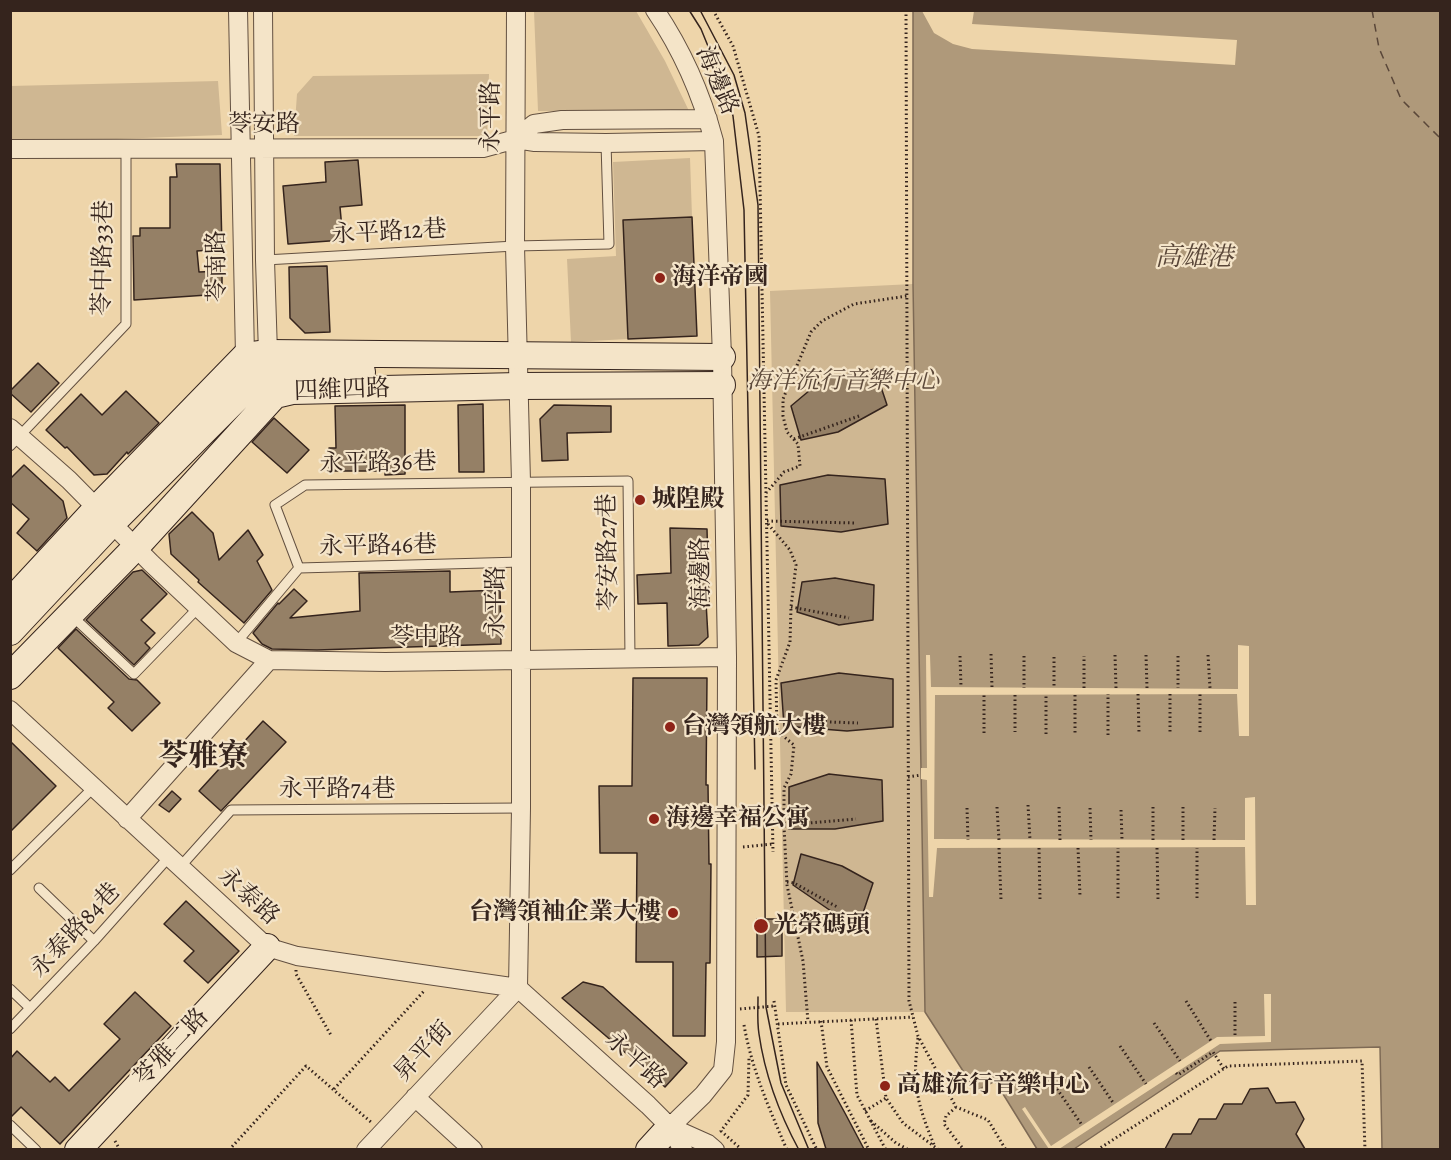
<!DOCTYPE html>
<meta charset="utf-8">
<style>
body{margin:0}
#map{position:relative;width:1451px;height:1160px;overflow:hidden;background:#eed5aa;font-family:Alegreya,serif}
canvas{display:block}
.frame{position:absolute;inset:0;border:12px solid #35241d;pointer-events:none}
</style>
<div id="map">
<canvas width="1451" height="1160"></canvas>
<div class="frame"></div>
</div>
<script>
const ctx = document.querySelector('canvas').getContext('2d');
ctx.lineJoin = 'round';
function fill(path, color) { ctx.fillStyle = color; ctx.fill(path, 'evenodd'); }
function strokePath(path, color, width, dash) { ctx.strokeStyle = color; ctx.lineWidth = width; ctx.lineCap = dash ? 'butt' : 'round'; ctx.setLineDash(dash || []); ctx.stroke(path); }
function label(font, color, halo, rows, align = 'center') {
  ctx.font = font + ' Alegreya,"Noto Serif TC",serif'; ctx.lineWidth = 4.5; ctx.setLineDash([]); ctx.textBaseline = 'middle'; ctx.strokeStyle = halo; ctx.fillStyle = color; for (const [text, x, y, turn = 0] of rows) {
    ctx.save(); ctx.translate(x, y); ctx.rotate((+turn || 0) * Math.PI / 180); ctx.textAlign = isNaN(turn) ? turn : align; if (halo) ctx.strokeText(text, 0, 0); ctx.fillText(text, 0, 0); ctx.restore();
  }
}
fill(new Path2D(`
 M534,11h102l29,50 24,50h-151z
 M489,74l-2,62h-193l3,-42 16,-18z
 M218,81l4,54 -211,8 -1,-57z
 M690,158l2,59 -69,3 5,119 -57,3 -4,-83 49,-3 -3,-94z
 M913,284l12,728h-139l-16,-721z`), '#cfb792');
const water = new Path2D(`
 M913,11h527v1138h-58l-2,-102 -160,4 -146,98h-37l-42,-68 -19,10 -51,-79 -12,-728z`);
fill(water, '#af997a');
strokePath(water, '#7e6a55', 1.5);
fill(new Path2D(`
 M922,11h52l-2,13 265,16 -2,25 -263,-16 -19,-5 -19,-11z
 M1238,645l11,1v90h-10l-2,-42 -302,1 -1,144 311,1v-42l10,-1 1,108h-10l-1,-58 -308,1 -4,49h-4l-2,-117 -6,-1v-11h6l-1,-113h4l1,32 307,2z
 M1264,994h7v48l-51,2 -161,105h-10l-27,-40 3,-2 26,39 166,-109 48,-1z`), '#eed5aa');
strokePath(new Path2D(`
 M1372,10l7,38 22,51 39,39`), '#5a4739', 1.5, [8, 6]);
const building = new Path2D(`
 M358,160l4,45 -22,2 3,33 -55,4 -5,-58 43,-4 -1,-20z
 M176,164h44l2,85 -25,2 2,21 23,-1v23l-88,6 -1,-64h7v-8h30v-51h7z
 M692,217l5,119 -69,3 -5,-119z
 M327,266l3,66 -25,1 -15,-15 -1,-51z
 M38,363l21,20 -28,29 -21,-19v-2z
 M875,369l12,36 -49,27 -37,8 -10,-34 31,-26z
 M126,391l33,32 -31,31 -1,-2 -20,22 -13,1 -27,-28 -2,1 -19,-18 35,-36 21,21z
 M483,404l1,68h-25l-1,-67z
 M405,405v69l-20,1v-4h-56v-23h7l-1,-42z
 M554,405l57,1v26l-44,1 1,27 -26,1 -2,-42z
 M274,418l35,32 -22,23 -35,-31z
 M24,465l39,36 4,17 -30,33 -20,-18 12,-14 -19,-17v-23z
 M828,475l57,4 3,45 -47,8 -60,-6 -1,-41z
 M192,512l21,21 6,27 29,-30 15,25 -6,6 15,29 -28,33 -46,-41 1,-2 -28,-26 -2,-20z
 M670,528l37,1 2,73h-3l2,35 -9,8 -31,1 -1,-43 -29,1 -1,-29 34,-2z
 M142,570l25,24 -26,26 14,13 -10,10 5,5 -16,17 -48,-45 47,-48z
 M450,571v21l50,-2 1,54 -184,6 -45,-1 -10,-5 -9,-11 25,-30 1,1 15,-15 13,12 -17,17 70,-7 -1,-38z
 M835,578l39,7 -1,35 -34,5 -42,-13 5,-30z
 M76,629l53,50 8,1 23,23 -28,28 -24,-23 6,-6 -56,-54z
 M839,673l54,6v48l-46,4 -63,-5 -3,-43z
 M633,678h74l-1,107h2l1,79h2l-1,99h-4l-1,73h-32v-74h-37l1,-109h-37l-1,-67h33z
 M263,721l23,21 -65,69 -22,-20z
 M10,741l46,45 -46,46z
 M829,774l53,6 1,41 -48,8h-46v-42z
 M172,791l9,8 -12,13 -10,-7z
 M801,854l41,12 31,17 -11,33 -31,-5 -38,-26z
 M186,901l53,50 -31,32 -24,-22 10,-10 -30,-27z
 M757,919h25v37l-25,1z
 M583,982l20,5 84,76 -22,24 -103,-89z
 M135,992l36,34 -111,118 -39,-37 -11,11v-59l7,-8 33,31 5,-5 14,14 51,-52 -16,-15z
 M817,1062l29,53 18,34h-38l-8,-26z
 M1268,1088l8,15 19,-1 9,17 -8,15 9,15h-140l8,-15h18l8,-15h17l8,-15h18l8,-15z`);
fill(building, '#958066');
strokePath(building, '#35241d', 1.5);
const lane = new Path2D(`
 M265,260l250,-14 94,-2 -3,-101
 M10,446l116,-122v-176
 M299,568l-24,-63 30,-20 323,-4 2,177
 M71,615l63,59 64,-66
 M236,643l63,-75 222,-6
 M180,867l51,-57 290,-2
 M10,870l83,-82
 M39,888l55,53
 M10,989l20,19
 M10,1029l84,-88 74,-83
 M10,1125l26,25`);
const street = new Path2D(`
 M238,10l7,346 6,7
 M263,10l2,250 3,93 -3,9
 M516,10l-1,236 6,236v326l-3,180 130,117 22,22 13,23
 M655,10c27,40 47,86 59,131l8,216 5,300 -1,385 -3,28 -20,25 -33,32
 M516,139l18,-15 28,-4 146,-1
 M10,149l473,-1 33,-9 19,3 71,1 108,-2
 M10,428l59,52 82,83 85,80 33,17 116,2 342,-5
 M10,710l257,237 30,9 221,32
 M127,819l142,-159
 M415,1097l58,53
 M670,1127l38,17 7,6
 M366,1150l152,-162`);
const secondary = new Path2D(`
 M10,602l87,-94 148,-152 23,-3 454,4
 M10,632l102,-109 150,-150 100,-1
 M10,676l126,-129 139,-152 17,-4 227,-5 203,-1
 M78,1150l189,-203
 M649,1150l21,-23`);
strokePath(lane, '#635040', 11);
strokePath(street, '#635040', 20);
strokePath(secondary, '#35241d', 28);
strokePath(new Path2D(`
 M713,10l20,36 26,90 14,716
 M906,10l3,991 9,35 38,71 32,13 18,30
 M794,439l65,-23
 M766,493l18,-21 16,-6 -2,-22 -11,-12 -4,-16v-17l28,-67 11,-11 32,-17 53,-8
 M767,521l88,2
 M768,524l22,26 6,15 -5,42 -1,35 -14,38 1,51 17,14 -3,29 -7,14v39l3,58 16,76 5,61
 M791,607l58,11
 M991,654l1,34
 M1115,655l1,33
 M1146,655l1,33
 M1208,655l2,33
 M960,656l1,31
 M1024,656v32
 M1178,656v32
 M1054,657v31
 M1084,688v-32
 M1138,694l1,39
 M1170,694v39
 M1015,695v37
 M1075,695v39
 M776,720l82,3
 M1200,732v-38
 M984,733v-38
 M1046,734v-39
 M1108,735v-41
 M908,777l13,-2
 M1028,805l2,35
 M997,807l2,33
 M1059,807l1,33
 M1153,807v33
 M1183,807v33
 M967,808l1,32
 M1090,808l1,32
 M1121,810l1,30
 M784,825l72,-6
 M1214,840l1,-32
 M743,847l30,-3
 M999,848l2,52
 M1039,848l1,51
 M1078,848l2,48
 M1157,848l1,51
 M787,882l7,1 45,25
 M1118,898v-50
 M1197,898v-50
 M296,970v4l36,63
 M774,1001l12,84 31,65
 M1186,1001l25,40
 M1235,1002v34
 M740,1009l34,-3
 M876,1019l10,79 17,25 36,27
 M851,1020l6,75 29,55
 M821,1021l6,46 42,83
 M1154,1023l26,38
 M778,1024l135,-7
 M744,1025c8,45 25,83 43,125
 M918,1038c-6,46 -1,66 17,109
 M1120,1046l26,38
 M1089,1067l25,37
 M1176,1073l2,2 35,-23 11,17
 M334,1089l90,-98
 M1057,1089l25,36
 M956,1107l-10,9 -2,8 20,26
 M865,1111l21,-13
 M871,1121l25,22 13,7
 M115,1141l5,9
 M229,1150l77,-84 66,57
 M742,1150l-21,-19 27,-36 1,-37
 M1097,1150l131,-84 134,-5 3,89`), '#35241d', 3, [1.5, 3]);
strokePath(lane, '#f4e4c8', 9);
strokePath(street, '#f4e4c8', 18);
strokePath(secondary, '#f4e4c8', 26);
strokePath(new Path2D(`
 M689,10l12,19 20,49 12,38 11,94 11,559
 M700,10l34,65 11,38 13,92 8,802 15,76 28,67
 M758,997c0,12 -1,25 1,37 6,42 20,79 40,116`), '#35241d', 1.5);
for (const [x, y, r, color] of [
 [660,278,6,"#8f2418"],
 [640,500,6,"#8f2418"],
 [670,727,6,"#8f2418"],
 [654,819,6,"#8f2418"],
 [673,913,6,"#8f2418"],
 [761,926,8,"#8f2418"],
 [885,1086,6,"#8f2418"]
]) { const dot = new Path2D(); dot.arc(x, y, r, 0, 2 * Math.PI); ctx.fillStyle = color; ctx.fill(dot); strokePath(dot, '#f4e4c8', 2); }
label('24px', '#35241d', '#f4e4c8', [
 ["海邊路",716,81,67],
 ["永平路",492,117,-90],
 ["苓安路",264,125],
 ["永平路12巷",389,233,-3],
 ["苓中路33巷",104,258,-89],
 ["苓南路",218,266,-91],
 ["四維四路",342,391,-2],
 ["永平路36巷",378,464,-1],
 ["永平路46巷",378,547,-1],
 ["苓安路27巷",609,552,-91],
 ["海邊路",702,573,-91],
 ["永平路",497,602,-90],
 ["苓中路",426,638],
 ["永平路74巷",337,790],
 ["永泰路",248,897,42],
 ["永泰路84巷",76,931,-47],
 ["苓雅二路",172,1048,-47],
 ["昇平街",424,1052,-47],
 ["永平路",635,1061,42]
]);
label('bold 24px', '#35241d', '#f4e4c8', [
 ["海洋帝國",672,278],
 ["城隍殿",652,500],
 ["台灣領航大樓",682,727],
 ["海邊幸福公寓",666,819],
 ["台灣領袖企業大樓",661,913,"right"],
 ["光榮碼頭",774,926],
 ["高雄流行音樂中心",897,1086]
], 'left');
label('italic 24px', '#5c493a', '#f4e4c8', [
 ["海洋流行音樂中心",843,382]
]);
label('italic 26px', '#5a4739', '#f4e4c8', [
 ["高雄港",1194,259]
]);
label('bold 30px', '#35241d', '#f4e4c8', [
 ["苓雅寮",203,758]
]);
</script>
